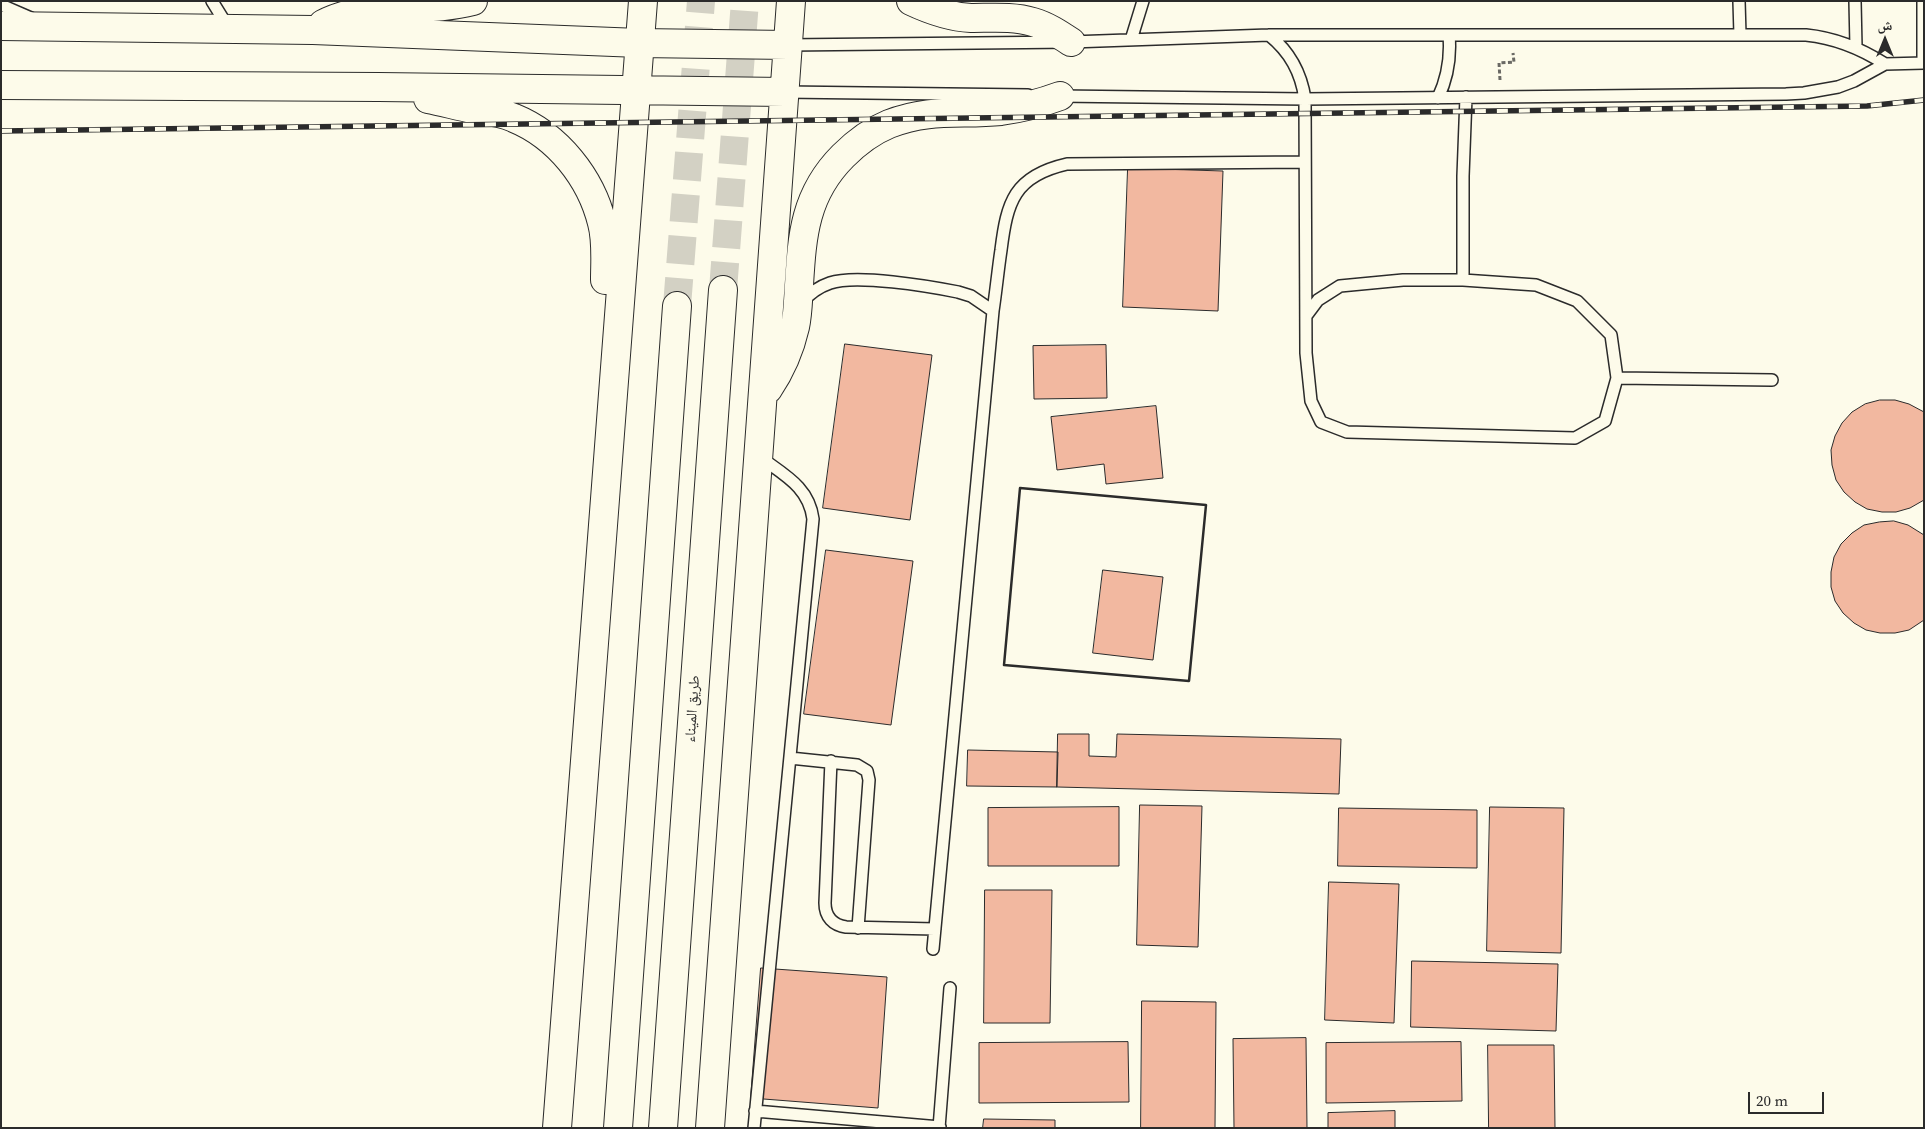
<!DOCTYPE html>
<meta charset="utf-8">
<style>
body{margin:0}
#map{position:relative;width:1925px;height:1129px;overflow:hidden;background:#fdfbea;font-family:"Source Serif 4","Noto Naskh Arabic",serif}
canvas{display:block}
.frame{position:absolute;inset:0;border:2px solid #2b2b2b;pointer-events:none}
.north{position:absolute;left:1860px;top:15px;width:50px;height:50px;-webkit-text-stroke:4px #fdfbea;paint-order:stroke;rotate:0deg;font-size:14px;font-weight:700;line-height:20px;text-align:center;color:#2b2b2b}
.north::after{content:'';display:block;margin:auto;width:18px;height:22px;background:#2b2b2b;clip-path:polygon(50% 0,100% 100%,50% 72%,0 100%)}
.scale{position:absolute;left:1748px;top:1092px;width:76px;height:22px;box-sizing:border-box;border:2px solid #2b2b2b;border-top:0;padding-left:6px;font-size:15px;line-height:18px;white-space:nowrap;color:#2b2b2b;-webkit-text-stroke:4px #fdfbea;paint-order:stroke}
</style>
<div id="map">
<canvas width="1925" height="1129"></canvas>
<div class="frame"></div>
<div class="north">ش</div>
<div class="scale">20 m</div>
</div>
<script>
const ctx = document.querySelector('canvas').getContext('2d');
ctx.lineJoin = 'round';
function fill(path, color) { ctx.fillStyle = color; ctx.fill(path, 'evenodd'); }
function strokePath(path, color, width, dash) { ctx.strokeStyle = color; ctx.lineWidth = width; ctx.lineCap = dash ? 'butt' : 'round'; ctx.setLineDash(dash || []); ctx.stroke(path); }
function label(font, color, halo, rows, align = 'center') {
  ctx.font = font + ' "Source Serif 4","Noto Naskh Arabic",serif'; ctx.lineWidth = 4; ctx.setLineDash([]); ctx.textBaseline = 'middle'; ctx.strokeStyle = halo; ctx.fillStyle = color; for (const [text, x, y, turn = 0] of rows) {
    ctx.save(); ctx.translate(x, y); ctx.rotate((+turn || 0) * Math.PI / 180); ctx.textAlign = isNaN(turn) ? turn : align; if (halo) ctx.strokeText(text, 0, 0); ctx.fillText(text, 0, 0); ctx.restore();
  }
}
const building = new Path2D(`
 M1128,168l95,3 -5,140 -95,-4z
 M845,344l87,11 -22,165 -87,-12z
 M1106,345l1,53 -73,1 -1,-53z
 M1880,400h15l14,4 15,8v88l-14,8 -14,4h-14l-15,-3 -12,-7 -11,-10 -8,-12 -4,-15 -1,-15 4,-14 7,-13 10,-11 13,-8z
 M1156,406l7,72 -57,6 -2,-20 -47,6 -6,-53z
 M1894,521l14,4 16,10v85l-15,10 -14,3h-15l-14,-3 -12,-7 -11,-10 -8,-12 -4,-14v-15l3,-15 7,-13 11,-11 12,-8 15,-3z
 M826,550l87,11 -22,164 -87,-11z
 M1103,570l60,7 -10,83 -60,-7z
 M1058,734h31v22l27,1 1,-23 224,5 -2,55 -282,-7z
 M968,750l90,2 -1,35 -90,-1z
 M1140,805l62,1 -4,141 -61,-2z
 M1119,807v59h-131v-58z
 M1490,807l74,1 -3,145 -74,-2z
 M1339,808l138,2v58l-139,-2z
 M1329,882l70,2 -5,139 -69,-3z
 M985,890h67l-2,133h-66z
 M1412,961l146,3 -2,67 -145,-4z
 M761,968l126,9 -9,131 -127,-10z
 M1142,1001l74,1 -1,126h-74z
 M1306,1038l1,90h-73l-1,-89z
 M1128,1042l1,60 -150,1v-60z
 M1461,1042l1,59 -136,2v-60z
 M1488,1045h66l1,83h-66z
 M1395,1111v17h-67v-15z
 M984,1119l71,1v8h-72z`);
fill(building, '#f2b8a0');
strokePath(building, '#2b2b2b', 1);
strokePath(new Path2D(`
 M723,290l22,-289
 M677,306l24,-305`), '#d3d1c4', 28, [28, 14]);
const service = new Path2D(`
 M212,1l16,26
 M1739,1l1,34
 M1855,1l1,46
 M1923,1v62
 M1,5l30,13
 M1269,35c21,17 32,37 36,64l1,254 5,48 10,21 26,10 228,6 30,-17 12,-43 -6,-43 -34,-34 -41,-16 -73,-5v-104l3,-79
 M1131,40l12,-39
 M788,45l283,-3 198,-7h537c30,3 54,13 79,29
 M785,92l243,3
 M1059,96l246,3 481,-5 18,-1 34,-6 16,-6 31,-17 39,-1
 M1438,98c10,-21 13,-40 11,-63
 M801,303c8,-9 17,-16 29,-20 26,-9 98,3 128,9l13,4 22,15
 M1306,316l12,-16 22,-14 63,-6h60
 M1617,378l155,2
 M790,758l67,7 10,6 2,9 -11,148
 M831,761l-6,142c0,14 8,22 21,24l89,2
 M933,949l60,-638c3,-20 5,-41 8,-61 6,-48 13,-74 66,-86l238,-2
 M755,1111l185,16
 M754,1128l59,-609c-4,-32 -29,-44 -53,-62
 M939,1128l11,-140`);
const trunk = new Path2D(`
 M911,1c19,9 40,16 60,17 21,0 42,-2 62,4 14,4 26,12 38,20
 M323,24c46,-24 101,-10 150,-23
 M1,26l312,4 326,13 149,2
 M1,85l378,2 406,5
 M428,99c15,3 30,7 45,10 14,2 28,3 41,9 44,18 77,60 88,105 5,18 3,38 3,57
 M768,389c13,-19 22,-40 27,-62 3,-14 3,-28 4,-42 3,-50 6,-91 44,-129 13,-13 29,-25 46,-32 41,-16 71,-9 112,-13 21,-3 40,-8 59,-15
 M557,1128l86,-1127
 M618,1128l59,-822
 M663,1128l60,-838
 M710,1128l81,-1127`);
strokePath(service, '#2b2b2b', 14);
strokePath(trunk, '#2b2b2b', 30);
strokePath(new Path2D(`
 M1500,80l-1,-17 15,-1 -1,-9`), '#6a6964', 3, [4, 2.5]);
strokePath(service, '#fdfbea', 11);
strokePath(trunk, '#fdfbea', 28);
const rail = new Path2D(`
 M1,131l1866,-25 57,-6`);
strokePath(rail, '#2b2b2b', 5.5);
strokePath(rail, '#fdfbea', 4, [11]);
strokePath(new Path2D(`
 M1020,488l186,17 -17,176 -185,-16z`), '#2b2b2b', 2.5);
label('15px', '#2b2b2b', '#fdfbea', [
 ["طريق الميناء",693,709,-86]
]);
</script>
